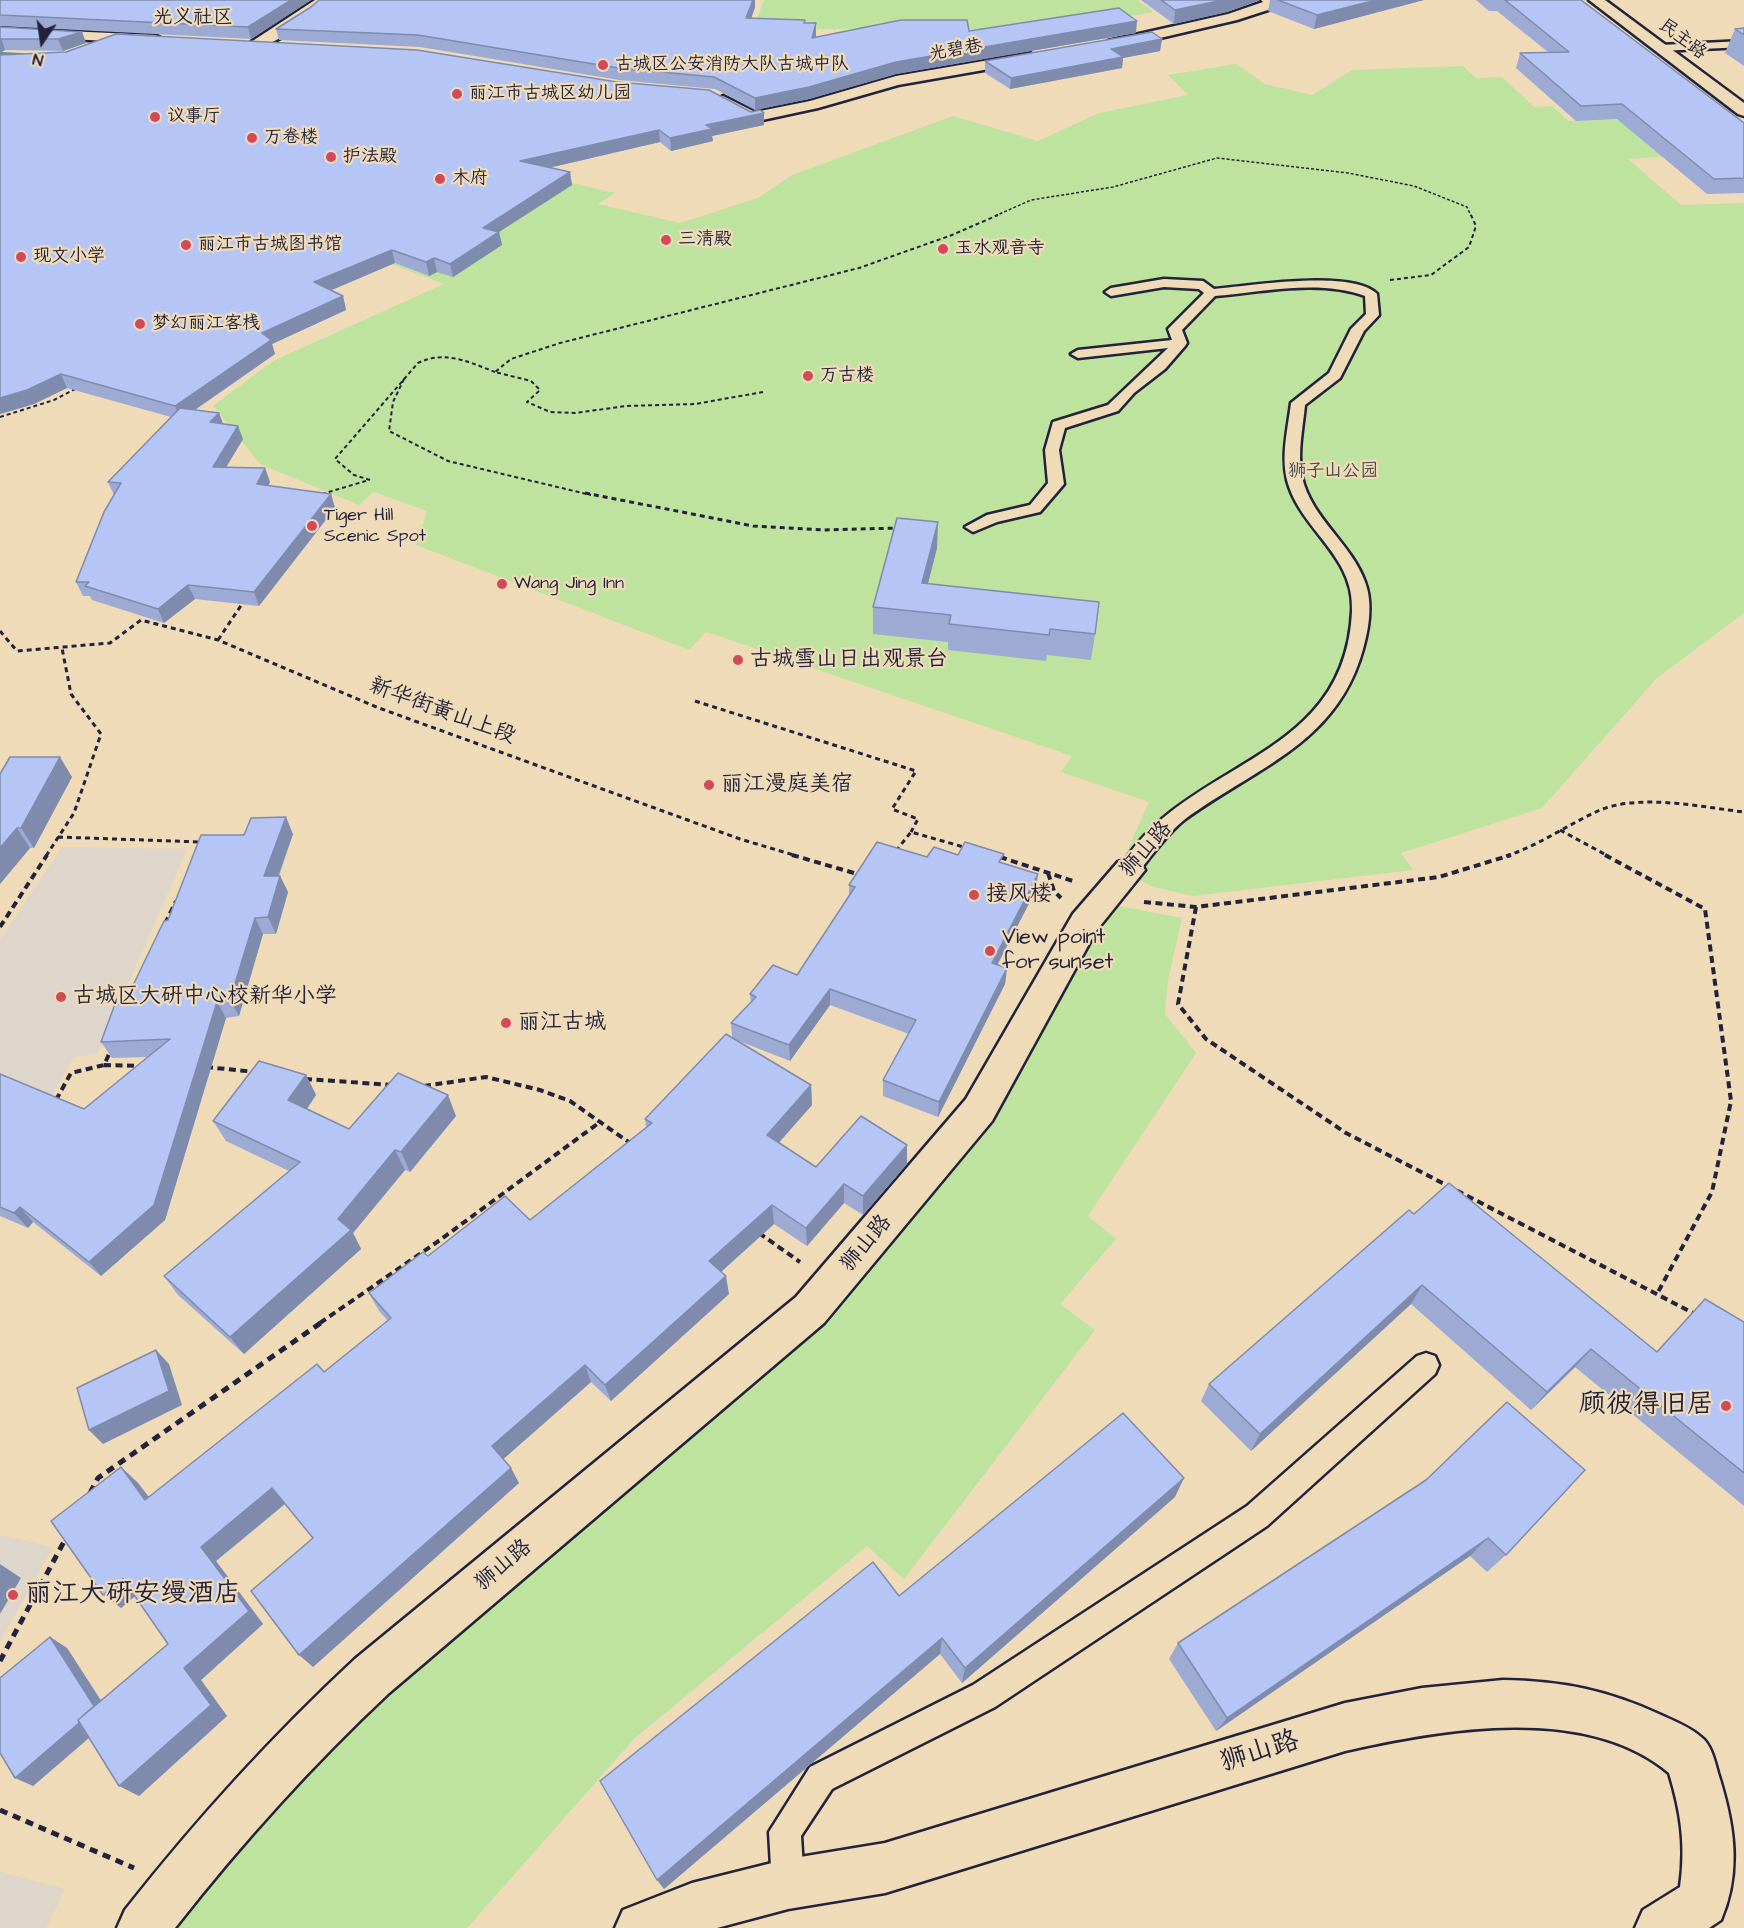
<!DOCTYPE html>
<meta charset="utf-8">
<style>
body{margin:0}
#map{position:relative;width:1744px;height:1928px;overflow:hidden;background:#f0dbb9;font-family:"Architects Daughter",sans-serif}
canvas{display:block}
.north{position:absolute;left:12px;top:12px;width:60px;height:60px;-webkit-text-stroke:4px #f0dbb9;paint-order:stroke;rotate:193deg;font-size:16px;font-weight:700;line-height:24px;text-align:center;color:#22223b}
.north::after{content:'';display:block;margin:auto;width:21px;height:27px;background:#22223b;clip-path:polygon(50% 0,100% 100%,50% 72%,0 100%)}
</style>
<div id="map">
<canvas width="1744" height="1928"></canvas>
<div class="north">N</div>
</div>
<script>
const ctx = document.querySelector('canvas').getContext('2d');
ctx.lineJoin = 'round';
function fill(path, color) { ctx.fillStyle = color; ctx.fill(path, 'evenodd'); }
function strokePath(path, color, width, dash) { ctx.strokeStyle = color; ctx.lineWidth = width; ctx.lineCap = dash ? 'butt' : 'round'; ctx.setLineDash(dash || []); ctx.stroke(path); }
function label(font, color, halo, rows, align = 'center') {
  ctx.font = font + ' "Architects Daughter","LXGW WenKai TC",sans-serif'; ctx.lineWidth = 4.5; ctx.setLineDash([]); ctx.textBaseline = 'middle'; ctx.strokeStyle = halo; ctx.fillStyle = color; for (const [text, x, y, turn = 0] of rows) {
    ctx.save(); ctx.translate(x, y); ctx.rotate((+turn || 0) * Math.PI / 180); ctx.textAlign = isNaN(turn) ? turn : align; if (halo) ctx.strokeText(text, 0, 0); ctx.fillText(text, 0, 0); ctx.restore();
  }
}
fill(new Path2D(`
 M62,847l125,2 -89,204 -25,5 -54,98 -19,10v-226z
 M0,1535l53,12 -53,95z
 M0,1872l65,17 -19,39h-46z`), '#ded5cb');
fill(new Path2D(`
 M764,0h373l17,12 -99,17h-302z
 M1236,64l29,20 47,11 40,-25 111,-4 13,12 26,-1 32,30 18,-1 17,15 92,-3 44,36 -77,5 53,46 63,-2v410l-87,65 -115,130 -141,45 12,17 -220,26 -40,-9 -34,-18 30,-67 -88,-30 11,-16 -366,-124 -17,18 -273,-105 11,-34 -53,-19 -15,13 -99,-41 -47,-58 60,-45 171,-77 -444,-169 521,56 94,22 -17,11 82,19 78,-25 34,-23 161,-59 85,25 61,-28 89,-18 -20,-20z
 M1119,906l63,12 -14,62 -3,34 31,39 -108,163 28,23 -56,65 35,26 -191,249 -37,-33 -233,193 -167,189h-293l101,-124 110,-110 440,-371 170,-204 96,-181z`), '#bde39e');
fill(new Path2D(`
 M0,52l23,1 3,2 -3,2 -23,-1z`), '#608ea3');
const service = new Path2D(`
 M1744,41v6l-84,4 -5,-3 5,-3z
 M1164,279l39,2 11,8c36,-3 138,-20 163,5l2,21 -15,16 -24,47 -35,27c-2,23 -8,48 -3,72 9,41 49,66 63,105 8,21 4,46 -2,67 -26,95 -107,118 -179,171 -19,15 -33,37 -48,55l-7,2 -7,-2 -3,-5c64,-112 226,-105 233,-259 3,-56 -52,-81 -65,-131 -6,-25 1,-52 4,-77l38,-30 22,-44 15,-15 -1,-18c-46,-17 -102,-4 -150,0l-33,34 5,13 -2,3 -20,23 -31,24 -16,18 -53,17 -6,22 5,34 -24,28 -43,10 -24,10 -8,-5 22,-12 43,-10 18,-22 -3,-33 8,-28 55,-17 60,-57 -90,10 -7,-4 7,-4 94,-10 -4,-11 36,-36 -5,-4 -35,-2 -53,9 -6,-4 6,-4z
 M1426,1353l9,3 4,9 -4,9 -168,152 -272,181 -163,82 -31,47 3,48 -5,11 -11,5 -11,-5 -5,-11 -3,-52 41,-65 163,-82 274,-179 170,-150z`);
const pedestrian = new Path2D(`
 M315,0h16c-10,13 -65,52 -80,48l-3,-3 3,-3z
 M1261,0h15l3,4 -2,3 -40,13 -124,29 -8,-5 3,-3 120,-27 35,-12z
 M0,28l155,7 7,4 -7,4 -155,-7z
 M1030,53l8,5 -3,3 -137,24 -80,23 -65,14 -38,-21 8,-5 32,16 55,-11 86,-25z`);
const minor = new Path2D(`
 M1129,859l11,3 5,8 -49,61 -104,190 -168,202 -435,370c-78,73 -148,151 -214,235h-58l8,-18c71,-90 146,-173 230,-251l441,-362 170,-198 107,-185 45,-52z
 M1503,1680c59,1 104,10 158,35 13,6 29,12 40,22 10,7 14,25 17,36 16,50 24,98 3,147l-12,8h-74l8,-18 37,-23c6,-41 1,-75 -11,-114 -83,-70 -227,-44 -324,-22l-460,142 -97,16 -71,19h-102l8,-18 69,-27 96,-24 97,-16 460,-140 77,-15z`);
const secondary = new Path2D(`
 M1589,0h16l139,103v13l-6,-2z`);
strokePath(service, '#22223b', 5);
strokePath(pedestrian, '#22223b', 5);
strokePath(minor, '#22223b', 5);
strokePath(secondary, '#22223b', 5);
strokePath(new Path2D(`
 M995,216l36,-16 82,-13 104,-29 131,15 66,13 53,21 4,9`), '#22223b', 1.5, [3, 2]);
strokePath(new Path2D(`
 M1390,280l41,-5 38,-28 7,-21 -5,-11
 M404,379l-11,23 -4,29 59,30 143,34
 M763,392l-68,12 -69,2 -51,7 -25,-1 -23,-10 13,-12 -9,-9 -36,-9 16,-13 49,-16 299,-75 93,-33 46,-20
 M0,417l54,-17 25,-13
 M370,480l-16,-5 -19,-16 83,-96c27,-13 51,-1 77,9
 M322,494l47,-14`), '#22223b', 2, [4, 3]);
strokePath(new Path2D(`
 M585,493l168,33 70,4 75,-2
 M0,631l17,20 93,-8 31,-23 77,20 161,68 361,131 57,17
 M218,640l26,-39
 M695,701l221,70 -24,38 26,10 -7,13
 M1560,830l48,26
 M58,837l143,5
 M896,851l15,-19 56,16
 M46,856l28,-43 27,-79 -30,-40 -9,-46
 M1506,856c32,-10 61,-31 92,-45 40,-18 103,-4 146,1`), '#22223b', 3, [5, 4]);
strokePath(new Path2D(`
 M792,855l69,20
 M1605,855l100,54 26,192 -19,91 -55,102
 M1000,857l76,25
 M1048,873l6,18 7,7
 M1144,902l52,5 243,-30 72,-22
 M1196,907l-18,97 28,35 140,94 349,181
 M165,924l11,-23
 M0,927l47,-72
 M104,1065l38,1
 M206,1067l50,5
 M305,1079l88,6
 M424,1086l62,-9 54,13 30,11 60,42
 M56,1100l15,-27 33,-8 7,-15
 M759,1233l41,29
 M320,1323l120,-83 160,-118`), '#22223b', 4, [7, 4.5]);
strokePath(new Path2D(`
 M90,1493l8,-15 224,-156
 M0,1661l67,-125
 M0,1810l134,58`), '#22223b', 5, [8, 6]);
fill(service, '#f0dbb9');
fill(pedestrian, '#f0dbb9');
fill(minor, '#f0dbb9');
fill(secondary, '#f0dbb9');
fill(new Path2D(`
 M0,0h311l-60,39 -251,-13z
 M1141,0h119l-33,12 -53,12z
 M1270,0h154l-110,29 -46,-18z
 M1476,0h105l163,123v70l-37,1 -90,-75 -41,2 -60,-53 4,-15 28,-1 -51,-41h-8z
 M311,7h444l-4,12 54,1v3l11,12v2l153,-6 167,2 -240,41 -87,25 -54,11 -40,-21 -96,-9 -199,-33 -141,-7 -3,-11z
 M0,27l82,5 4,11 -23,8 -58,-1 -5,3z
 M1744,28v38l-19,-13 10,-24z
 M1162,39l-2,12 -37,7 -1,10 -112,21 -25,-16v-12z
 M0,55l764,70 -52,11 1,5 -42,10 -11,-9 -111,26 21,4 2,13 -73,47 3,13 -49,32 -16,-5 -8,4 -34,-13 -65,27 13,6 3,14 -74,34 3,10 -80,56 24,3 4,11 20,15 -17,28 39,1 5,14 -2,4 63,8 4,14 -76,98 -64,-7 -31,24 -72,-23 -2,-4h-7l-7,-14 38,-87 -6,-13 63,-65 -104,-29 -33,16 -34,10z
 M937,548l-9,36 167,50 -4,26 -44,-5 -1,6 -98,-11v-8l-75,-8v-27z
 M0,774l72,3 -38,71h-4l-30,36z
 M293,834l-14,42h1l8,16 -12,42h-13l-24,82 -13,2 -61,202 -64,56 -68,-54 -5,6 -28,-12v-142l84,35 65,-52 -37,1 -11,-16 23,-38 44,-84 76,-85z
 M958,855l45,8 33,27 -39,75 10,3 -2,16 -67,133 -55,-21v-16l26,-46 -79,-29 -40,56 -51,-20 72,44 1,20 -33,37 37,25 91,-3 -44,51 -19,-12 -37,43 -33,-22 -53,48 8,22 -118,107 -20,-19 -88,77 16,24 -206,184v-129l-28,-34 -69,57 47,63 -62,56 26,36 -88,80 -50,-58 -56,48 17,-149 17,11 34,52 67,-56 -33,-48 -14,12v-141l17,16 11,14 175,-125 64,-51 -9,-10 -10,-18 59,-37 102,-36 116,-93 -1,-8 87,-82 -1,-14 20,-21 -1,-8 47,-19 52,-80v-10l78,-28z
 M306,1075l10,20 -9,14 42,20 107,-13 -46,56 -5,-2 -52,63 8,16 -117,105 -66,-59 -14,-19 125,-105 -63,-30 -13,-20z
 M1414,1214l243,137 48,-52 39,23v184l-169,-139 -44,43 -120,-106 -160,147 -50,-50 8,-17z
 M1426,1480l80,75 -19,17 -17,-16 -254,175 -47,-72 9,-16z
 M1175,1497l-213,186 -22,-29 -276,235 235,-293z`), '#9caad4');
fill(new Path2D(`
 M291,0h20l-60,39 -3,-12z
 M753,0h2v7l-8,23 -1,-12z
 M1223,0h37l-33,12 -53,12 1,-14z
 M1376,0h48l-110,29 3,-14z
 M1137,21l-1,12 -240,41 -87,25 -54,11v-12l141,-36z
 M816,23v12l-4,15v-12z
 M82,32l4,11 -23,8 -5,-12z
 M1,38l4,12 -5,3v-14z
 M1162,39l-2,12 -37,7 -1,10 -112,21 1,-11 100,-29z
 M764,113v12l-52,11 1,5 -42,10 -1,-13 36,-13z
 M659,130l1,12 -138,32 -2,-13z
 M570,172l2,13 -73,47 3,13 -49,32 -3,-13 33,-36z
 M392,250l3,13 -77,33 -4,-14z
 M434,258l3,14 -8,4 -3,-14z
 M343,296l3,14 -74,34 3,10 -95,66 -5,-14 87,-73z
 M61,374l6,14 -33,16 -34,10v-16z
 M219,413l5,13 -14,-4z
 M238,426l5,13 -25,42 -5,-14z
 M265,468l5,14 -8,16 -5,-14z
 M331,494l4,14 -76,98 -5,-14z
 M938,522l-1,26 -16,62 1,-27z
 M188,585l7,14 -31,24 -6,-14z
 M60,757l12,20 -38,71 -13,-20z
 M286,817l7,17 -21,59 -8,-17z
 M17,828l13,20 -30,36v-36z
 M1038,874l-2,16 -46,89 2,-16z
 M280,876l8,16 -12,42 -8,-17z
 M255,918l8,16 -24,82 -9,-16z
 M1007,968l-2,16 -67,133 1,-15z
 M830,989v16l-40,56 -1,-16z
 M217,1002l9,16 -61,202 -64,56 -12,-14z
 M306,1075l10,20 -17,25 -11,-20z
 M811,1085l1,20 -43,49 -2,-19z
 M448,1095l8,21 -46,56 -9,-20z
 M907,1145v19l-44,51v-19z
 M395,1150l10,20 -52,63 8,16 -117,105 -14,-17 108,-118z
 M844,1184v19l-37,43 -1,-18z
 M772,1205l2,19 -62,56 -3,-19z
 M20,1207l13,15 -5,6 -14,-15z
 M726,1276l3,18 -118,107 -6,-16z
 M1422,1285l-11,19 -160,147 9,-17z
 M1591,1349l-16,18 -44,43 16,-18z
 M156,1350l13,14 13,41 -79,39 -14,-14z
 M585,1365l6,17 -91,80 -8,-16z
 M121,1467l17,16 24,32 -17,-15z
 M511,1468l8,15 -206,184 -14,-12z
 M1184,1478l-9,19 -213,186 3,-15z
 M272,1488l14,15 -70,58 47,63 -62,56 26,36 -88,80 -20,-10 82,-239z
 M1488,1538l-18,18 -254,175 11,-13z
 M0,1564l21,14 -21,36z
 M123,1579l17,13 -19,16 -18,-13z
 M50,1637l17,11 45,70 -79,68 -18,-8z
 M942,1638l-2,16 -276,235 -7,-9z`), '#7f8bac');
const building = new Path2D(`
 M0,0h291l-43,27 -248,-12z
 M319,0h434l-7,18 59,2 -1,3h12l-4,15 89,-18h66l2,11 150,-23 18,13 -241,41 -87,25 -54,11 -41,-21 -96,-9 -200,-33 -142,-6 35,-22z
 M1161,0h62l-48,10z
 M1278,0h98l-59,15z
 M1505,0h76l163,123v55l-30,1 -92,-75 -41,2 -61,-53 49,-1z
 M0,27l82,5 -24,7h-58z
 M1744,28v7l-9,-6z
 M1152,32l10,7 -51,10 12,8 -112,21 -26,-17z
 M116,34l301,16 200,32 92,8 42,22 9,-2 4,3 -58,12 6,4 -42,9 -11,-8 -139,31 50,11 -87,56 16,4 -49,32 -16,-6 -8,4 -34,-12 -78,32 29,14 -81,37 9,7 -96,66 -114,-32 -34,16 -27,8v-343l66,-3z
 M180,408l39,5 -9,9 28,4 -25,41 52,1 -8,16 74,10 -77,98 -66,-7 -30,24 -73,-23 4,-4h-13l28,-70 17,-29 -13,-1z
 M897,518l41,4 -16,61 177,19 -4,32 -45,-5 -1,6 -100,-11 2,-9 -78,-8z
 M10,757h50l-39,71h-4l-17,20v-74z
 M286,817l-22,59h16l-12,41 -13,1 -25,82 -13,2 -63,203 -65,57 -69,-55 -6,6 -14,-6v-133l84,35 86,-70 -69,3 14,-38h9l40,-83 4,-1 33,-85h43l7,-17z
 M877,842l50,15 7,-10 24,8 7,-13 39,12 -5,8 39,12 -46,89 15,5 -68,134 -56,-22 33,-60 -86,-31 -41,56 -58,-22 25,-26 -6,-3 23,-29 24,10 58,-88 -6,-2z
 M726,1034l85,51 -44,50 49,32 45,-51 46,29 -44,51 -19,-12 -38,44 -34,-23 -63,56 17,15 -121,109 -20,-20 -93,81 19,22 -212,187 -48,-64 62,-53 -41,-50 -71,59 48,64 -65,57 27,37 -92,81 -41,-66 90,-76 -45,-65 -20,16 -52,-74 70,-54 24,33 172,-136 7,8 67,-54 -22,-25 54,-41 5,4 77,-60 25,24 122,-97 -7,-4z
 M259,1061l47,14 -18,25 61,29 49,-56 50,22 -47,57 -6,-2 -57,69 13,11 -121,107 -66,-61 136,-114 -87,-41z
 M1449,1183l208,169 48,-53 39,23v151l-153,-124 -44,43 -125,-107 -162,149 -51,-50 200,-174 5,4z
 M156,1350l13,41 -80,39 -12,-42z
 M1507,1402l78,68 -79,85 -18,-17 -261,180 -49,-75 248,-163z
 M1123,1413l61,65 -219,190 -23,-30 -285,242 -57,-99 273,-219 26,34z
 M50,1637l44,69 -16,14 1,3 -64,55 -15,-25v-75z`);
fill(building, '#b5c6f6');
strokePath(building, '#7f8bac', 1.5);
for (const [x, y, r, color] of [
 [603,65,6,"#d1495b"],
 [457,94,6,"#d1495b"],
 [155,117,6,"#d1495b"],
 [252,138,6,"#d1495b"],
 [331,157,6,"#d1495b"],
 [440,179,6,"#d1495b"],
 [666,240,6,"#d1495b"],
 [186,245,6,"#d1495b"],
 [943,249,6,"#d1495b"],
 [21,257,6,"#d1495b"],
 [140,324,6,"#d1495b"],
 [808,376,6,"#d1495b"],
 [312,526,6,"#d1495b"],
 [502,584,6,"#d1495b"],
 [738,660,6,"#d1495b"],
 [709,785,6,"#d1495b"],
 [974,895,6,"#d1495b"],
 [990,951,6,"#d1495b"],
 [61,997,6,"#d1495b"],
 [506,1023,6,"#d1495b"],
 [1726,1406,6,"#d1495b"],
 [13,1595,6,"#d1495b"]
]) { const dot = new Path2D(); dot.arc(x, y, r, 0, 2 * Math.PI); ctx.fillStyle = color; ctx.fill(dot); strokePath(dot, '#f0dbb9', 2); }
label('18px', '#22223b', '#f0dbb9', [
 ["民主路",1682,40,37],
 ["光碧巷",956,51,-10]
]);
label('18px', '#22223b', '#f0dbb9', [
 ["古城区公安消防大队古城中队",615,65],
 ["丽江市古城区幼儿园",469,94],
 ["议事厅",167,117],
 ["万卷楼",264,138],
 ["护法殿",343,157],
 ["木府",452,179],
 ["三清殿",678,240],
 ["丽江市古城图书馆",198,245],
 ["玉水观音寺",955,249],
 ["现文小学",33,257],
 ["梦幻丽江客栈",152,324],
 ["万古楼",820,376],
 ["Tiger Hill",324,516],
 ["Scenic Spot",324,537],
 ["Wang Jing Inn",514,584]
], 'left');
label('18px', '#41494f', '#f0dbb9', [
 ["狮子山公园",1333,472]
]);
label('20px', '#22223b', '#f0dbb9', [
 ["光义社区",193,19]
]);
label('22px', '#22223b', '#f0dbb9', [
 ["古城雪山日出观景台",750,660],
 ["丽江漫庭美宿",721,785],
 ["接风楼",986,895],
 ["View point",1002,938],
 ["for sunset",1002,963],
 ["古城区大研中心校新华小学",73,997],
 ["丽江古城",518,1023]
], 'left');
label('22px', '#22223b', '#f0dbb9', [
 ["新华街黄山上段",442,712,20],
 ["狮山路",1147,850,-49],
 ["狮山路",867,1244,-50],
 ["狮山路",504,1566,-40]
]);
label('27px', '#22223b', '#f0dbb9', [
 ["顾彼得旧居",1714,1406],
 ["丽江大研安缦酒店",25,1595,"left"]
], 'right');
label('27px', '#22223b', '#f0dbb9', [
 ["狮山路",1260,1753,-17]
]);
</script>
